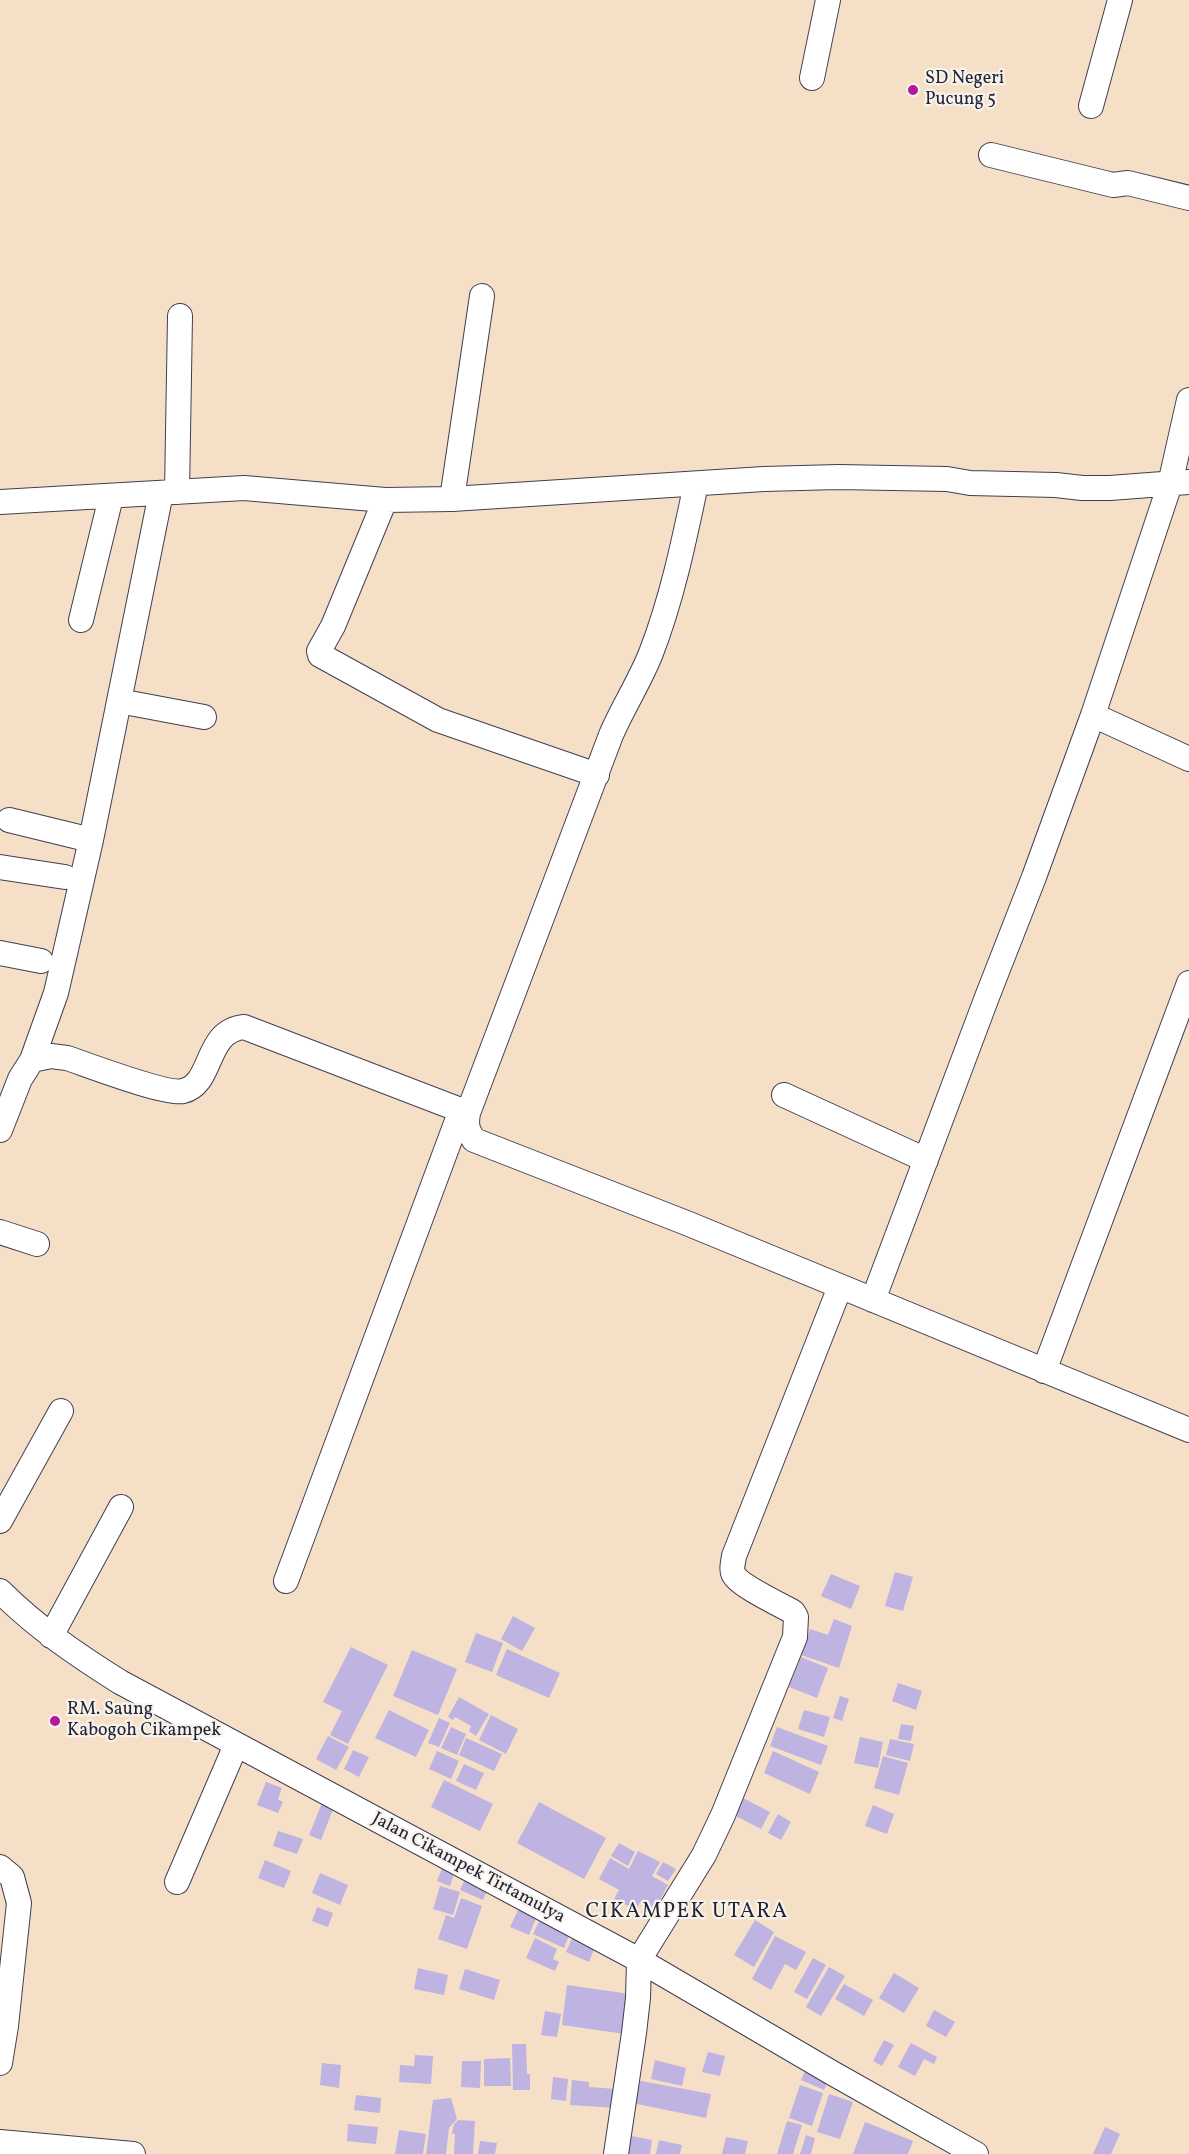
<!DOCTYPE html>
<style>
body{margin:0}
canvas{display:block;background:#f5e0c7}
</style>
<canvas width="1189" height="2154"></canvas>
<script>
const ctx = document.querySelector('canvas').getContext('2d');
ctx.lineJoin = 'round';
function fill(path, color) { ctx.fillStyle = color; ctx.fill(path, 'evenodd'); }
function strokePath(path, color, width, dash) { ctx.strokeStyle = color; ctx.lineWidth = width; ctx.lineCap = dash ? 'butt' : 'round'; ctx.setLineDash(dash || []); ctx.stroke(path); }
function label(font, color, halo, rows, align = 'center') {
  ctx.font = font + ' Vollkorn,serif'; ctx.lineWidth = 4.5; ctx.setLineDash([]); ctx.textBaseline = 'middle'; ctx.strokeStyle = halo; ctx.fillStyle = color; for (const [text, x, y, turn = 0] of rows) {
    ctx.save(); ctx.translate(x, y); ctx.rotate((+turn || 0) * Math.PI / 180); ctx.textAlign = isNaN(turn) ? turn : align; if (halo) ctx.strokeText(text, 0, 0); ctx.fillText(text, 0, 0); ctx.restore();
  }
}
fill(new Path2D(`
 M895,1572l18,5 -10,34 -18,-5z
 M831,1574l29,12 -9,23 -30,-13z
 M513,1616l22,12 -13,23 -21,-12z
 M834,1619l18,7 -13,42 -38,-13 9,-26 18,6z
 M476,1633l27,10 -11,29 -27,-10z
 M351,1647l37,18 -40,79 -18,-9 12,-24 -19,-9z
 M507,1649l53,24 -11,25 -53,-23z
 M412,1650l45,19 -19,46 -45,-19z
 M801,1657l27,11 -11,30 -28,-11z
 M898,1683l24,8 -6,19 -24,-9z
 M840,1696l9,3 -7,22 -9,-3z
 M459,1697l30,17 -13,22 -7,-5 2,-5 -16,-9 -2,3 -5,-3z
 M389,1710l40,20 -13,27 -41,-19z
 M804,1710l26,7 -6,20 -26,-8z
 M491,1715l27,14 -12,25 -27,-14z
 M439,1718l11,5 -11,24 -11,-4z
 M901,1724l13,2 -3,15 -13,-2z
 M451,1727l15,7 -9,21 -16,-7z
 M777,1727l51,19 -7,19 -51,-19z
 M328,1736l21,11 -13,23 -20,-11z
 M860,1737l23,5 -5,26 -24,-5z
 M466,1738l36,16 -8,17 -35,-16z
 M890,1739l24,5 -4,17 -24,-6z
 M353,1750l16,7 -10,20 -15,-8z
 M437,1751l22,10 -8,18 -22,-10z
 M773,1751l46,21 -9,22 -46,-21z
 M883,1756l25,7 -9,32 -25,-7z
 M464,1764l20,9 -8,17 -20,-9z
 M444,1780l49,24 -13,27 -49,-24z
 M266,1782l16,6 -4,11 5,3 -5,11 -21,-8z
 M743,1798l27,14 -9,17 -27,-14z
 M539,1802l67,36 -22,41 -67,-36z
 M322,1803l12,4 -13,33 -12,-5z
 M873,1805l21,9 -7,20 -22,-8z
 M778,1814l13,8 -10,18 -13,-7z
 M278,1831l25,8 -6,15 -24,-8z
 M619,1843l16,9 -7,14 -17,-10z
 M638,1851l22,11 -8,14 16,9 -13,24 -14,-8 -5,9 -22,-11 5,-9 -20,-11 11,-21 19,11z
 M265,1860l26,11 -7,17 -26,-10z
 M663,1862l13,7 -8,12 -12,-7z
 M443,1866l12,5 -5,15 -13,-5z
 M320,1873l28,12 -8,20 -28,-12z
 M466,1877l23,9 -6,14 -23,-10z
 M440,1886l20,6 -7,23 -20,-6z
 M461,1898l21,8 -15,43 -29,-10 8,-24 8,3z
 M317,1907l16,6 -5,14 -16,-6z
 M519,1908l18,8 -8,19 -19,-8z
 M541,1917l30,14 -7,17 -31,-14z
 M755,1920l19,12 -20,35 -20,-12z
 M575,1932l22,10 -8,20 -23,-10z
 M775,1936l31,16 -10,18 -11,-6 -14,26 -19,-11z
 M535,1938l22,11 -4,10 6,3 -4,9 -29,-13z
 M813,1958l13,7 -19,34 -13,-7z
 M829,1967l16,9 -24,40 -15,-9z
 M418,1968l30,7 -4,20 -30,-6z
 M465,1969l35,11 -6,20 -35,-11z
 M894,1973l25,15 -15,25 -25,-15z
 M844,1984l29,16 -9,16 -29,-17z
 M567,1985l63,9 -5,40 -63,-9z
 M934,2010l21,12 -9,15 -20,-11z
 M545,2011l16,3 -4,23 -16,-2z
 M884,2040l10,5 -12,21 -9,-5z
 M911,2043l26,14 -3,7 -10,-5 -9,17 -17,-9z
 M512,2044h14l1,30h3v16h-17z
 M708,2052l17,4 -5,20 -18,-4z
 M415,2055l18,1 -2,28 -32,-2 1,-17 14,1z
 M510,2058l1,28h-27v-27z
 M655,2060l31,8 -4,18 -31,-7z
 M462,2061h19l-1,27 -19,-1z
 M322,2063l19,2 -2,23 -19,-3z
 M808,2064l23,10 -7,16 -23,-10z
 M553,2077l15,2 -2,22 -15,-2z
 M572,2080l17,2v5l27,2 -1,19 -45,-3z
 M636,2080l75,14 -5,24 -74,-15z
 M800,2085l23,8 -11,33 -23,-8z
 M829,2094l24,8 -13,37 -23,-7z
 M356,2095l25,3 -1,15 -26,-3z
 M451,2098l6,21 -8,9 -3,26h-20l7,-54z
 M458,2120l17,1 -2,33h-19l1,-20h-3l2,-10z
 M787,2121l15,4 -9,29h-16z
 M865,2122l48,19 -5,13h-55z
 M348,2124l30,3 -2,17 -29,-3z
 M1105,2127l15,7 -9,20h-18z
 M399,2130l27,4 -3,20h-28z
 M806,2135l9,3 -4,16h-11z
 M631,2136l21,4 -2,14h-22z
 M726,2137l22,4 -3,13h-23z
 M659,2140l23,5 -2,9h-24z
 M480,2141l17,2 -2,11h-17z`), '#beb3e1');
const minor = new Path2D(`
 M812,78l16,-78
 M1091,106l29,-106
 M991,155l122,30 15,-2 61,15
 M696,484c-12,57 -24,115 -45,169 -11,28 -28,54 -40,82l-143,378c-2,12 -1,17 6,27l215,84 500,206
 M177,492l3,-176
 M452,499l30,-203
 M385,500l-52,126 -14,25 1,4 118,65 159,55
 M0,502l244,-14 141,12 67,-1 312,-20 74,-2 109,2 23,4 86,2 26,3h28l79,-6
 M81,620l30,-123
 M119,701l85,16
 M1093,715l96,44
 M9,820l82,20
 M0,867l65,10
 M0,953l41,8
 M32,1060l19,-4 16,2c21,7 99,37 116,33 31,-7 21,-60 61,-64l224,86
 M784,1095l142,65
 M0,1130l20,-51 12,-19 24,-67 35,-153 70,-347
 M0,1232l37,12
 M873,1300l114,-303 47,-120 59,-162 77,-231 19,-84
 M1044,1371l145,-388
 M0,1521l61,-110
 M286,1581l175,-471
 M0,1591c36,36 77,64 120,91l519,278 195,114 142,80
 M51,1636l70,-129
 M0,1867l12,10 7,26 -13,123 -6,37
 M177,1882l59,-137
 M0,2142l133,12
 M616,2154l18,-121 4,-35 1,-38 65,-105 19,-40 72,-178 1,-20 -3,-5c-12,-7 -53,-26 -59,-37 -3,-5 -1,-13 0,-19l106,-269`);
strokePath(minor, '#423e50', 26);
strokePath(minor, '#fff', 24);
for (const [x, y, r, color] of [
 [913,90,6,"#b5179e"],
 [55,1721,6,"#b5179e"]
]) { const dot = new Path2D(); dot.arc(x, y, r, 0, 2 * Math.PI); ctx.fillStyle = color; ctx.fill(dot); strokePath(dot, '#f7f3e8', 2); }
label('18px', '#22223b', '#f7f3e8', [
 ["SD Negeri",925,80],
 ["Pucung 5",925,101],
 ["RM. Saung",67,1711],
 ["Kabogoh Cikampek",67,1732]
], 'left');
label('18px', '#22223b', '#f7f3e8', [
 ["Jalan Cikampek Tirtamulya",468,1869,28]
]);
ctx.letterSpacing = '1.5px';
label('21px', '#22223b', '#f7f3e8', [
 ["CIKAMPEK UTARA",687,1913]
]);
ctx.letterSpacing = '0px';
</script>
